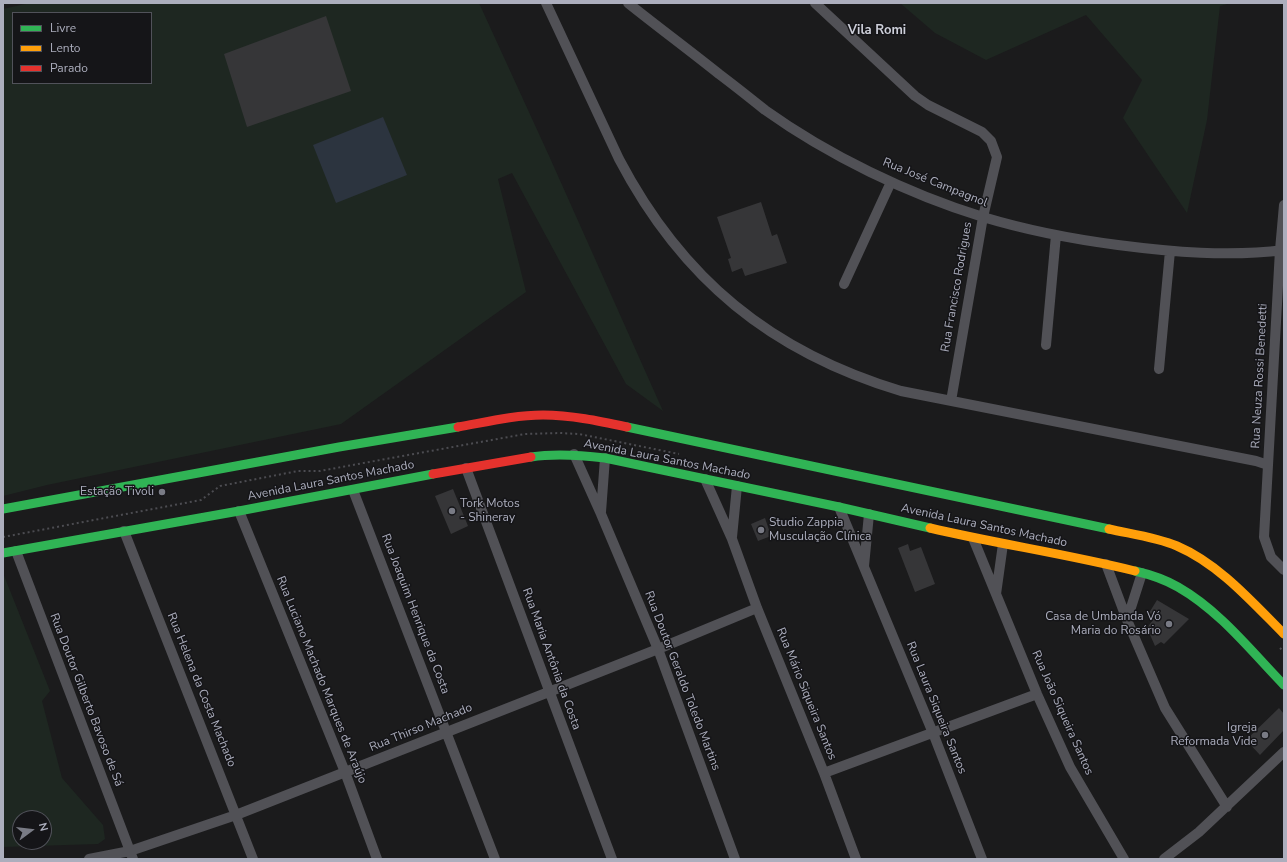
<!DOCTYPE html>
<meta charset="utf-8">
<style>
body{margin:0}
#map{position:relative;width:1287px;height:862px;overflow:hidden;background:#1b1b1c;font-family:"Nunito Sans",sans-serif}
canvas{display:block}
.frame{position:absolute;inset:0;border:4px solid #acaebd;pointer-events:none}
.legend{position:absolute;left:12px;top:12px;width:140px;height:72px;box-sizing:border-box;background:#151518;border:1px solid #51525a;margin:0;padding:5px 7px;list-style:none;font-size:12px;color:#acaebd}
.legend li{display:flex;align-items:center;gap:8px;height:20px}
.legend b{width:20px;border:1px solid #51525a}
.north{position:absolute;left:12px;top:810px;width:40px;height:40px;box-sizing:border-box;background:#151518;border:1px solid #51525a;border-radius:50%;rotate:75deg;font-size:11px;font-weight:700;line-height:16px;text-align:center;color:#acaebd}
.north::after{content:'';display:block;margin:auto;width:14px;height:18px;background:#797b85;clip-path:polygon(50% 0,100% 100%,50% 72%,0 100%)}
</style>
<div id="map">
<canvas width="1287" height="862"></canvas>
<div class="frame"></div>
<ul class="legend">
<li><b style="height:5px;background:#30b455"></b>Livre</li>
<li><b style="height:5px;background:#ff9f0a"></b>Lento</li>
<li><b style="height:5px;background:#e5322d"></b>Parado</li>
</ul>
<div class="north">N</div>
</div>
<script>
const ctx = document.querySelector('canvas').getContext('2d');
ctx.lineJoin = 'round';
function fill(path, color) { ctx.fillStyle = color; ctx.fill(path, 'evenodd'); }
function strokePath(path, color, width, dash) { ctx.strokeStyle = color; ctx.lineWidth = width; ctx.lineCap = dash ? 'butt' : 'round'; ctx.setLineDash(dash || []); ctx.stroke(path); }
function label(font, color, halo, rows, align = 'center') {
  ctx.font = font + ' "Nunito Sans",sans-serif'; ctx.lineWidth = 3; ctx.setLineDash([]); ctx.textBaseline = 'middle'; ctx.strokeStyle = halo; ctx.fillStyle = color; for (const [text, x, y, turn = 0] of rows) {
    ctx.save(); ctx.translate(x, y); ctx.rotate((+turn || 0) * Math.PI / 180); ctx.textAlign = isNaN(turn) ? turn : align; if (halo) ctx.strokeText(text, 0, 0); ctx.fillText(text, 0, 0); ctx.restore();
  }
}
fill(new Path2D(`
 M30,3h449l71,155 113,253 -37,-27 -114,-211 -14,6 28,113 -185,132 -294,61 -44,11v-487zM13,13h138v70h-138z
 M900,3h331l-11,3 -13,114 -20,93 -64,-95 19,-38 -56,-65 -100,45 -51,-27z
 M3,573l47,118 -8,10 20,77 41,47 2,14 -7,5 -95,3zM20,818h24v24h-24z`), '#1e2721');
fill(new Path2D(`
 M383,117l24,58 -71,28 -23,-58z`), '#2c343f');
fill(new Path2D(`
 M326,16l25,75 -104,36 -23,-73z
 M761,202l11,34 5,-2 10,29 -42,13 -3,-8 -10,4 -4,-13 3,-1 -14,-41z
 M453,489l15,37 -17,8 -16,-38z
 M765,518l6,18 -13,5 -7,-17z
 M908,544l2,7 11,-4 14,37 -20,8 -17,-44z
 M1157,600l32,19 -25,25 -3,-2 -6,4 -8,-18 8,-11 -6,-4z
 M1279,708l5,6v16l-24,25 -14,-15z`), '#363638');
strokePath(new Path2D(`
 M3,537l198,-37 19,-14 78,-15h22l38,-7 167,-30 35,-1 19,1 100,20
 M1280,648l4,4`), '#4c4c51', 2, [2, 3]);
strokePath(new Path2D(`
 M546,3l73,156c63,120 152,193 282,232l355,70 12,4
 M628,3c30,24 61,47 91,71 16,12 31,24 46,36 63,45 143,84 218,107 43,13 89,22 135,28 54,7 111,12 166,5
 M815,3l100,93 13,9 54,27 9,9 6,16 -14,60 -32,184
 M1284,205l-4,45 -16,287 7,20 13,13
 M844,284l47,-102
 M1046,345l10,-110
 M1159,369l11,-118
 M574,454l27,60 57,135 77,210
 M466,468l146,391
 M705,479l27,60 25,69 67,165 32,86
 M353,490l142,369
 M839,507l94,226 49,126
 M239,511l106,261 32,87
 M601,512l4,-54
 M124,531l129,328
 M732,537l5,-51
 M973,538l64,156 33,73 54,92
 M16,551l117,308
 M1106,564l21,56 38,88 62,99
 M864,566l5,-52
 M996,594l7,-50
 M1127,620l15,-47
 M824,773l213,-79
 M89,859l41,-8 106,-36 422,-166 99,-41
 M1164,859l35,-27 85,-80`), '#515156', 10);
strokePath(new Path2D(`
 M627,427l482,102
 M531,457c25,-4 49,-2 74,1l234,49 91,21
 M3,509l336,-62 119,-20
 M3,553l236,-42 194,-37
 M1135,571c13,3 31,9 43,16 42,24 73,64 106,98`), '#30b455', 9);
strokePath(new Path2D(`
 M930,528c68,16 137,26 205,43
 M1109,529c22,5 47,8 68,17 42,18 75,56 107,88`), '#ff9f0a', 9);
strokePath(new Path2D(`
 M458,427c28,-5 56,-12 85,-12 28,0 56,6 84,12
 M433,474l98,-17`), '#e5322d', 9);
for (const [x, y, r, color] of [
 [162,492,4,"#797b85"],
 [452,511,4,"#797b85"],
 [761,530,4,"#797b85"],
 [1169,624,4,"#797b85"],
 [1265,735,4,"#797b85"]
]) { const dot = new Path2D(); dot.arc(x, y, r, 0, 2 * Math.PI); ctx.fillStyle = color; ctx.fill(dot); strokePath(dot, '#151518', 1.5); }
label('12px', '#acaebd', '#151518', [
 ["Rua José Campagnol",935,183,22],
 ["Rua Francisco Rodrigues",957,287,-80],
 ["Rua Neuza Rossi Benedetti",1260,376,-87],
 ["Avenida Laura Santos Machado",667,460,11],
 ["Avenida Laura Santos Machado",331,481,-11],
 ["Avenida Laura Santos Machado",984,526,12],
 ["Rua Joaquim Henrique da Costa",415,614,69],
 ["Rua Maria Antônia da Costa",551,659,70],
 ["Rua Luciano Machado Marques de Araújo",321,680,68],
 ["Rua Doutor Geraldo Toledo Martins",682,681,69],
 ["Rua Helena da Costa Machado",201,690,68],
 ["Rua Mário Siqueira Santos",806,694,68],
 ["Rua Doutor Gilberto Bavoso de Sá",86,700,69],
 ["Rua Laura Siqueira Santos",936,708,68],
 ["Rua João Siqueira Santos",1062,713,66],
 ["Rua Thirso Machado",421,728,-22]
]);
label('12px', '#acaebd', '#151518', [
 ["Estação Tivoli",154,492],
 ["Tork Motos",460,504,"left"],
 ["- Shineray",460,518,"left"],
 ["Studio Zappia",769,523,"left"],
 ["Musculação Clínica",769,537,"left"],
 ["Casa de Umbanda Vó",1161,617],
 ["Maria do Rosário",1161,631],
 ["Igreja",1257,728],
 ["Reformada Vide",1257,742]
], 'right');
label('bold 13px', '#cdcfd9', '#151518', [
 ["Vila Romi",877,31]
]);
</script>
